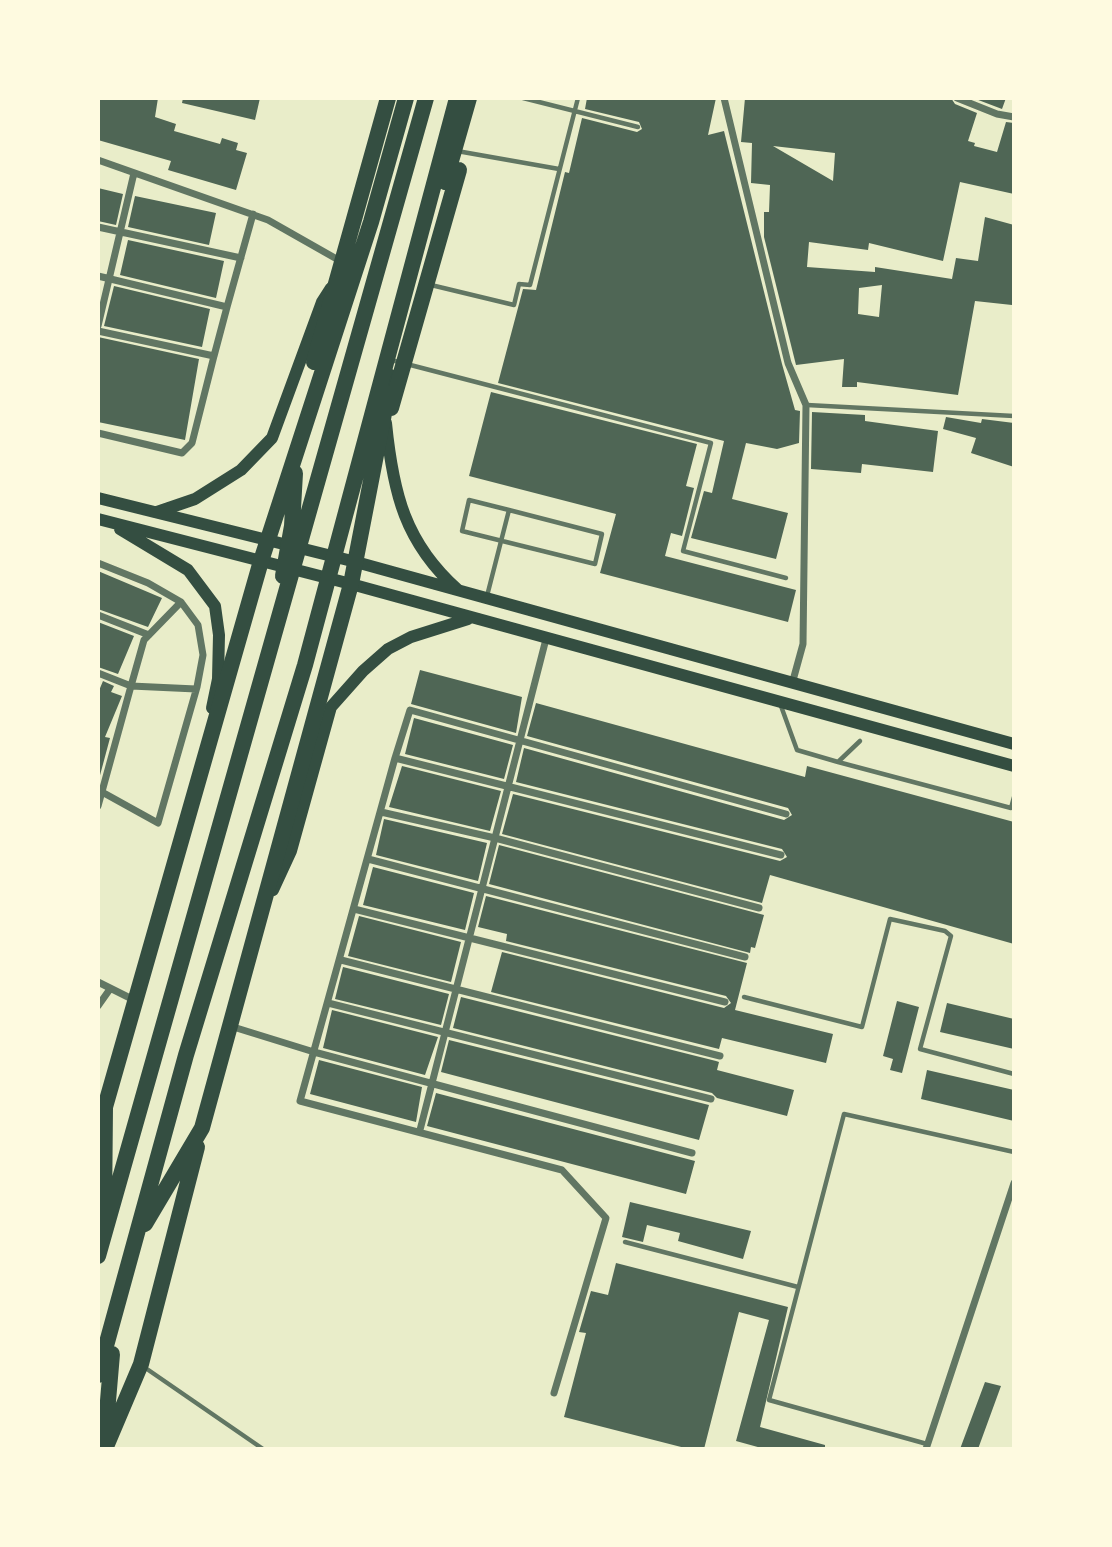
<!DOCTYPE html>
<style>
body{margin:0}
#map{position:relative;width:1112px;height:1547px;overflow:hidden;background:#e9edc9;font-family:Helvetica,sans-serif}
canvas{display:block}
.frame{position:absolute;inset:0;border:100px solid #fefae0;pointer-events:none}
</style>
<div id="map">
<canvas width="1112" height="1547"></canvas>
<div class="frame"></div>
</div>
<script>
const ctx = document.querySelector('canvas').getContext('2d');
ctx.lineJoin = 'round';
function fill(path, color) { ctx.fillStyle = color; ctx.fill(path, 'evenodd'); }
function strokePath(path, color, width, dash) { ctx.strokeStyle = color; ctx.lineWidth = width; ctx.lineCap = dash ? 'butt' : 'round'; ctx.setLineDash(dash || []); ctx.stroke(path); }
fill(new Path2D(`
 M98,98h60l-3,19 21,7 -2,7 46,13 2,-6 16,5 -2,7 11,3 -11,37 -68,-20 3,-9 -73,-21z
 M183,98h77l-5,22 -73,-17z
 M587,98h129l-8,37 16,-4 58,233 13,46 5,1 -1,32 -22,6 -31,-6 -14,56 56,14 -12,46 -85,-21 13,-47 8,2 12,-52 -226,-58 25,-94 13,1 29,-118 4,1 13,-55 55,14 5,-3 -3,-7 -54,-13z
 M745,98h206l4,6 22,9 -9,28 7,2 -1,3 23,6 9,-30 8,1v71l-54,-12 -17,79 -74,-18 -1,7 -59,-8 -2,25 68,5v-5l77,12 4,-21 22,3 7,-44 29,8 -2,80 -37,-4 -17,94 -101,-13v5h-15l2,-28 -48,6 -32,-128v-25h5l1,-27 -19,-2 1,-40 -11,-1zM773,146l62,7 -2,28zM882,285l-3,32 -21,-3 1,-26z
 M973,98h33l-4,11z
 M98,188l25,6 -7,31 -18,-4z
 M135,196l81,17 -7,32 -81,-18z
 M128,240l96,21 -8,37 -96,-23z
 M114,286l96,23 -8,38 -98,-21z
 M98,337l101,22 -14,81 -87,-18z
 M491,392l206,52 -11,42 8,2 -12,48 -11,-3 -6,23 131,34 -8,32 -188,-49 16,-59 -147,-38z
 M812,412l53,3v6l73,10 -5,41 -71,-8 -1,9 -50,-4z
 M946,417l35,6 1,-4 32,4v44l-43,-14 5,-15 -33,-9z
 M98,571l64,27 -14,29 -50,-18z
 M98,622l36,14 -16,38 -20,-7z
 M420,670l102,27 -6,36 -105,-29z
 M103,681l11,5 -3,6 11,4 -17,41 5,1 -11,41 -1,-86z
 M536,703l269,74 2,-11 207,56v122l-244,-69 -8,28 -260,-69 11,-40 267,67 7,-4 -5,-8 -266,-67 8,-34 260,72 8,-5 -4,-7 -261,-72z
 M414,718l99,27 -9,34 -99,-25z
 M402,766l99,25 -11,40 -101,-24z
 M384,819l103,24 -9,38 -102,-26z
 M499,845l265,70 -9,33 -4,-1 -1,6 -261,-69z
 M373,867l101,26 -9,37 -102,-25z
 M486,896l261,67 -12,47 98,24 -7,29 -104,-25 -3,11 -228,-57 11,-40 222,56 7,-5 -5,-7 -220,-55 1,-7 -29,-7z
 M359,916l102,26 -10,40 -103,-26z
 M343,967l106,27 -8,31 -106,-26z
 M461,997l255,64 3,1 -2,8 77,20 -7,26 -70,-18 -5,-5 -259,-65z
 M897,1001l22,6 -17,66 -12,-3 3,-11 -10,-3z
 M947,1003l67,16v30l-74,-17z
 M332,1010l106,27 -13,38 -102,-27z
 M449,1040l260,65 -10,35 -258,-68z
 M319,1060l103,27 -6,35 -106,-28z
 M927,1070l87,20v31l-93,-22z
 M436,1093l259,68 -9,33 -259,-68z
 M630,1202l121,29 -8,28 -65,-18 2,-8 -33,-8 -4,17 -21,-5z
 M616,1263l172,44 -28,120 65,18v4h-60l-29,-8 33,-121 -30,-8 -35,137h-15l-125,-32 22,-84 -7,-1 12,-41 17,4z
 M985,1382l16,4 -23,63h-18z`), '#4f6655');
strokePath(new Path2D(`
 M523,98l115,29
 M457,151l102,18
 M431,285l83,20 5,-21 11,1 48,-187
 M395,361l316,82 -28,108 103,27
 M807,405l207,11
 M487,596l22,-86 93,24 -7,30 -133,-33 7,-31 40,10
 M781,706l16,44 41,12
 M860,741l-22,21 173,46 3,-11
 M744,997l118,30 28,-108 55,12 6,5 -31,113 94,25
 M625,1242l173,45
 M144,1367l119,82
 M927,1444l-158,-44 75,-286 170,38`), '#617663', 4.5);
strokePath(new Path2D(`
 M724,98l64,265 18,42 -3,239 -11,40
 M957,98l40,16 17,3
 M98,160l170,60 74,42
 M98,227l143,31
 M98,276l129,31 -13,49
 M227,307l26,-93
 M98,326l36,-153
 M98,331l116,25 -22,87 -10,10 -84,-20
 M98,563l50,20 33,19 -37,38 -13,46 65,3
 M98,615l51,20
 M98,673l33,13 -33,120
 M395,758l15,-48 376,104
 M102,792l56,31 39,-136 6,-32 -5,-30 -17,-23
 M381,812l114,26 264,70
 M368,859l377,98
 M354,909l371,93
 M341,960l379,96
 M98,982l36,18
 M328,1003l383,96
 M98,1006l12,-17
 M230,1026l84,26 378,101
 M420,1130l126,-491
 M554,1393l52,-175 -44,-48 -262,-69 95,-343 386,97
 M926,1449l88,-266`), '#617663', 7);
strokePath(new Path2D(`
 M385,402l6,-27
 M386,423c7,70 19,120 72,167
 M98,498l258,64 658,182
 M157,512l38,-13 46,-29 31,-32 50,-136 9,-14
 M98,519l253,65 663,182
 M120,529l68,41 27,36 4,29 -1,44 -6,29
 M273,890l18,-39 40,-144 32,-36 25,-22 23,-12 57,-18`), '#344e41', 12);
strokePath(new Path2D(`
 M445,182l24,-84
 M314,362l74,-264
 M391,408l68,-238
 M283,576l9,-50 3,-53
 M104,1213l1,-106 156,-546 110,-339 35,-124
 M145,1224l57,-96 149,-544 37,-191
 M98,1256l328,-1158
 M98,1375l88,-320 119,-390 152,-567
 M105,1436l7,-82
 M105,1449l36,-85 56,-217`), '#344e41', 16);
</script>
